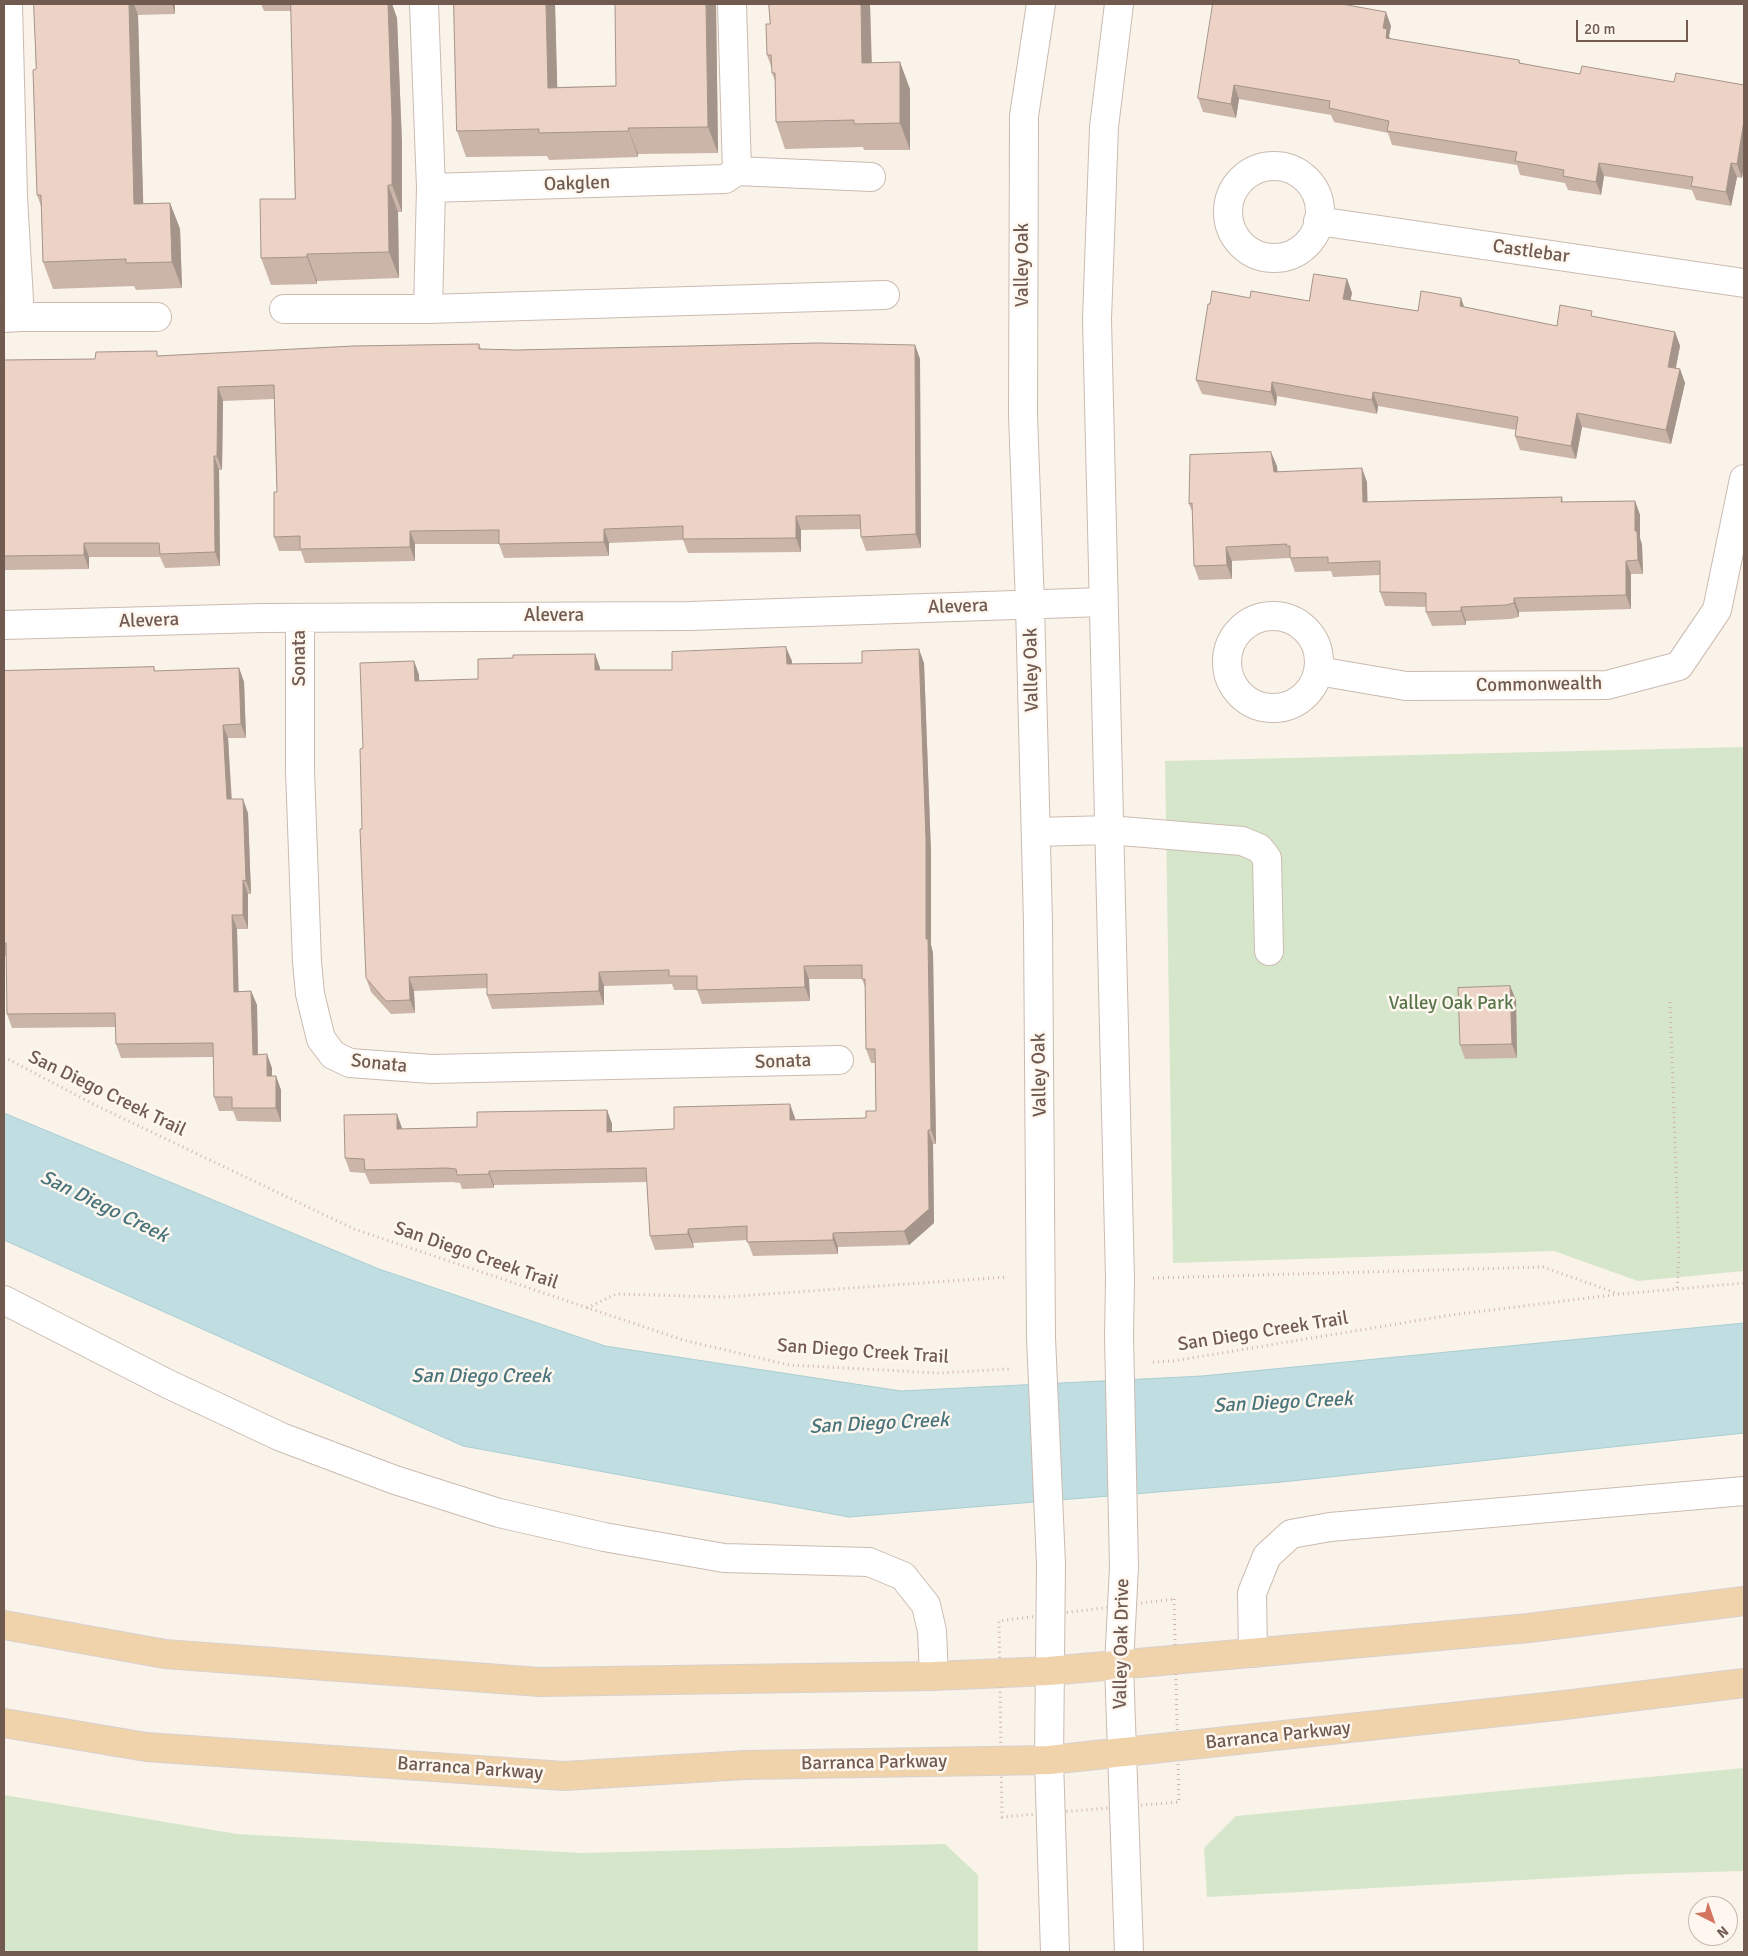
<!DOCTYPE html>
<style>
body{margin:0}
#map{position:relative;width:1748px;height:1956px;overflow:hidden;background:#faf3ea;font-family:Signika,sans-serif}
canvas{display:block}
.frame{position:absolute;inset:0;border:5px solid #715b50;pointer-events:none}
.north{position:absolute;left:1688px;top:1896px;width:50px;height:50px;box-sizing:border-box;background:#fdf7f0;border:1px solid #c5b9b0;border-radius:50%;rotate:139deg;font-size:14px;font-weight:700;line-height:20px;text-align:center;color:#715b50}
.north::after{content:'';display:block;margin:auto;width:18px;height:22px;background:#d3745f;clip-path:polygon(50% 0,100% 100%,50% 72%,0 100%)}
.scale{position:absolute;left:1576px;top:20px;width:112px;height:22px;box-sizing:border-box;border:2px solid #715b50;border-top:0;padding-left:6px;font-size:15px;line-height:18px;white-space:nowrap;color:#715b50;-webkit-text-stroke:4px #fdf7f0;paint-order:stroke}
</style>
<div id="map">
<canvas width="1748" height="1956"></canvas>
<div class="frame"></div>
<div class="north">N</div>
<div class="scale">20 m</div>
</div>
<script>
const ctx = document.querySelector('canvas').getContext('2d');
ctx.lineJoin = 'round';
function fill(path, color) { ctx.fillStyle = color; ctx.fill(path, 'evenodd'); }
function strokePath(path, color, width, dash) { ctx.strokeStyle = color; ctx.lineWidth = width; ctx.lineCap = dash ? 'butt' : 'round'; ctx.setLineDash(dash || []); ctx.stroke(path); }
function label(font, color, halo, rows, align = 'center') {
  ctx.font = font + ' Signika,sans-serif'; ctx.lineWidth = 5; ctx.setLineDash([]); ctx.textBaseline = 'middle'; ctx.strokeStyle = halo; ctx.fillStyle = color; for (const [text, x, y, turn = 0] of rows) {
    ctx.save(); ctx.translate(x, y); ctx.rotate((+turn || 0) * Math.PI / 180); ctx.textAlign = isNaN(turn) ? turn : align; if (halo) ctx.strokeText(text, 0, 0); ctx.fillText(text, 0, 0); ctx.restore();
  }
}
fill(new Path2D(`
 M1744,747v524l-106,10 -84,-30 -381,12 -8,-502z
 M1744,1768v103l-111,3 -426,23 -3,-49 32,-32z
 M4,1795l233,39 344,19 364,-9 33,31v77h-974z`), '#d6e6ca');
const water = new Path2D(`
 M4,1113l375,156 226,77 296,45 301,-15 542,-53v110l-462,49 -433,35 -386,-71 -459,-206z`);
fill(water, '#c0dee1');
strokePath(water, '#a8cdd2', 1);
const minor = new Path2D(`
 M424,4l7,184 -3,121 457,-14
 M1041,4l-17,112 -1,299 7,190 8,318 3,415
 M1119,4l-15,123 -7,192 23,960 -1,57
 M1228 212a46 46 0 1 1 92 0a46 46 0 1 1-92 0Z
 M737,171l134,6
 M431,188l294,-9 12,-8 -5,-167
 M1318,221l426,62
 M284,309h144
 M20,317h137
 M4,318l16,-1 -7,-120 -5,-193
 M1227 662a46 46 0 1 1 92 0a46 46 0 1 1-92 0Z
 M300,618v153l7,191 3,32 9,37 2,8 12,16 17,8 81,6 408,-9
 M4,625l258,-7 428,-2 413,-14
 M1318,671l88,15 201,-1 72,-19 38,-56 27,-131
 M1036,832l73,-2 133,11 17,7 8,10 2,93
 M4,1300l164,84 113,53 114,43 104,33 105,24 120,21 145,4 34,14 23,29 6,26 2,45
 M1051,1564l-2,196 6,192
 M1124,1567l-5,98 10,287
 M1253,1653l-1,-60 15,-37 24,-22 39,-7 414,-36`);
const major = new Path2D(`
 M4,1625l161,29 375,28 394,-6 115,-5 480,-43 215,-27
 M4,1723l142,24 418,29 181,-11 304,-5 507,-54 188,-23`);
strokePath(minor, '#cbbbb1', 30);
strokePath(major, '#d7d1ce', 30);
strokePath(new Path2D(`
 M1670,1002l9,253 -2,34
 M4,1057l91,48 259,124 329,111 106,25 149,8 71,-4
 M1153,1278l390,-11 76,27
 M587,1308l29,-14 109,3 281,-20
 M1153,1362l20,-1 278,-46 169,-21 124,-11
 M1174,1599l5,203 -177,15 -3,-196z`), '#d1b6a8', 3, [1, 4]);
strokePath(minor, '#fff', 28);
strokePath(major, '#f0d3ab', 28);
const minorBridge = new Path2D(`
 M1119,1336l5,231
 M1041,1338l10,226`);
strokePath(minorBridge, '#cbbbb1', 30, []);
strokePath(minorBridge, '#fff', 28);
fill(new Path2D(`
 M34,4h141v10l-37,1 5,189 27,-1 10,26 2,59 -46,2 -2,-4 -81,3 -10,-27 -2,-56 -4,-11 -1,-126z
 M261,4h131l5,14 5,126v68h-4l1,66 -82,3v3l-46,1 -10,-27 34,-59 -4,-188h-27z
 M454,4h101l2,83 59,-1 100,-82 2,149 -80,1v3l-89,3 -2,-4 -81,1 -9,-26z
 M769,4h101l2,58 38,27v61h-46l-1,-3 -78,2 -9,-27 -1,-41 -3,-8v-4l-5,-14 3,-31z
 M1391,26l-2,10 1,3 129,21 2,4 59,10 94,8 70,3v79l-2,14 -5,-1 -6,29 -35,-6 -4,-10 -88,-14 -3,19 -33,-5 -3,-7 -45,-8 -3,-10 -125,-20 -4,-12 -54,-11 -3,-7 -92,-16 -3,19 -33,-6 -5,-14z
 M1347,279l5,14 -2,8 68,10 46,-4 93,19 38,-9 80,15 5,14 -4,22 4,1 5,14 -14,61 -89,-17 -6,32 -56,-9 -5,-14 1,-6 -138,-24 -1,8 -100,-18 -1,10 -74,-12 -6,-14 14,-76 40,-6 59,3z
 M479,344l2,5 35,1 399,-5 5,14 1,189 -55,3 -5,-14v-8l-60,1v22l-113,1 -5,-13 -74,3v13l-105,2 -5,-14h-84v17l-110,2 -4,-12h-22l-5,-14 3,-45 -3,-93 -51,2 -1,69h-3l1,96 -55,2 -5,-11h-71v12l-85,1v-210l91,-1 64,-3z
 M1277,466v5l90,11v20l195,-5 1,5 72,-1 5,14v23l2,7 1,29h-12v35l-112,3v5l-8,2 -45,2v4l-34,1 -6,-14v-5l-41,-1 -5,-14v-17l-47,2 -2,-6 -36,1 -5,-14 -58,3v18l-33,1 -5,-14 -2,-55 -3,-7z
 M595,654l5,14v2h72l120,-9v3l132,-1 7,190v92l2,8 3,191h-3l1,79 -25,22 -71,2v7l-44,1 -41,1 -6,-16 -54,3 1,5 -39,2 -5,-14 -3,-54 -153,3v3l-32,1 -2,-6 -8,-1 -82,2 -5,-11 -15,-1 -5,-14 57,-29 75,-2 130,-17 5,14v8l62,-3 121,-11v2l71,-2 10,-7 -1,-48h-4l-5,-14 -1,-62 -3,-8h-53l1,22 -35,1 -73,2 -5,-14h-23l-2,-6 -68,2v19l-112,4 -5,-14v-7l-73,3 1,22 -24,1 -20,-22 -5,-14 -4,-149 1,-81 51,-87 5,14v6l59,-2 35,-21z
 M154,667l1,4 84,-3 5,14 2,56h-18l4,61 16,14 3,81h-3v35h-11l1,62h13l6,14 1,50 14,13v8h4l5,14v32l-44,-1 -4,-10h-14l-5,-14 -1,-40 -92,1 -5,-14 -1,-17 -103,1 -5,-14 -1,-58h-2v-285z
 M1510,986l6,14 1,58 -52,1 -5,-14z`), '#cbb5a9');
fill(new Path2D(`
 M129,4h5l4,11 6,216 -10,-27z
 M172,4h3v10z
 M388,4h4l5,14 5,126v68l-10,-27z
 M546,4h9l3,110 -10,-26z
 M706,4h10l2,149 -10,-26z
 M861,4h9l2,85 -10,-26z
 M1386,12l5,14 -2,10 3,7 -6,-5 -3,-10z
 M900,62l10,27v61l-10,-27z
 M1234,85l5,14 -3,19 -5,-14z
 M1744,121v43l-2,14 -5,-14z
 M628,128l10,26v3l-9,-26z
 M1599,163l5,13 -3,19 -5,-13z
 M1731,163l6,14 -6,29 -5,-14z
 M388,185l10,27 1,66 -10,-26z
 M170,203l10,26 2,59 -10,-26z
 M307,254l10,27v3l-10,-27z
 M1347,279l5,14 -4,20 -5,-14z
 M1461,298l5,14 -6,-6z
 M1675,332l5,14 -7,35 -5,-14z
 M915,345l5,14 1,189 -5,-14z
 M1680,369l5,14 -14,61 -5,-14z
 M1272,382l5,14 -1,10 -5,-14z
 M218,387l5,14 -1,69 -5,-14z
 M1373,392l5,14 -1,8 -5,-14z
 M1577,413l5,14 -6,32 -5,-13z
 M1271,452l6,14 2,19 -5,-13z
 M214,456l5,14 1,96 -5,-14z
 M1362,468l5,14 1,34 -5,-14z
 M1635,501l5,14v23l2,7 1,29 -5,-14 -3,-29z
 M796,516l5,14v22l-5,-14z
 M604,529l5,14v13l-5,-14z
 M410,531l5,13v17l-5,-14z
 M84,543l5,14v12l-5,-14z
 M1226,547l6,14v18l-5,-14z
 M1626,561l5,13v35l-5,-14z
 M1514,598l5,14v5l-5,-14z
 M1461,607l5,14v4l-5,-14z
 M786,647l6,14v17l-5,-14z
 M919,649l5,14 7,190v92l2,8 3,191 -5,-14 -5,-191z
 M595,654l5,14v16l-5,-14z
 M414,661l5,14 1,20 -5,-14z
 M239,668l5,14 2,56 -5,-14z
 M223,725l5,13 4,75 -5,-14z
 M243,799l5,14 3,81 -5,-13z
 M243,880l5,14v35l-5,-14z
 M232,915l5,14 2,76 -5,-13z
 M804,966l5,13 1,22 -5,-14z
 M599,972l5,14v19l-5,-14z
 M409,977l5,14 1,22 -5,-13z
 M1510,986l6,14 1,58 -5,-14z
 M251,991l6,14 1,63 -5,-13z
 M267,1054l5,14v21l-5,-13z
 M276,1076l5,14v32l-5,-14z
 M790,1104l5,14v16l-5,-14z
 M607,1110l5,14v22l-5,-14z
 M397,1114l5,14v15l-5,-14z
 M928,1130l5,14 1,79 -25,22 -5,-14z
 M489,1171l5,14v3l-5,-14z
 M688,1229l5,14 1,5 -6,-14z
 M833,1233l5,14v7l-5,-14z`), '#a5948a');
const building = new Path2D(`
 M34,4h95l5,200 36,-1 2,59 -46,1v-4l-83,3 -2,-67h-4l-4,-125 3,-1z
 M291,4h97l4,114v67h-4l1,67 -82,2v3l-46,1 -1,-59h35z
 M454,4h92l2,84 68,-2 -1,-82h91l2,123 -80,1 1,3 -90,2v-4l-82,2z
 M769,4h92l1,59 38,-1v61l-46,1v-4l-78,2 -1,-49h-3l-1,-18h-4l-1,-31h4z
 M1213,4h129l44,8 -3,16 4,1 -1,9 133,22v3l61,11 2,-8 92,16 2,-9 68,12v36l-7,43 -6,-1 -5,29 -35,-6 2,-9 -94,-14 -3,19 -33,-6 1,-6 -49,-9 2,-9 -130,-21 2,-10 -60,-13 1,-7 -96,-16 -3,19 -33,-6z
 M1314,274l33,5 -4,20 75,12 3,-20 40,7 -1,8 97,20 3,-21 32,6 -1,5 84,16 -7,35 12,2 -14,61 -89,-17 -6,33 -56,-10 3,-19 -145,-25 -1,8 -100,-18 -1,10 -75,-12 12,-76h2l2,-13 38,7 1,-7 58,10z
 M818,343l97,2 1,189 -55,3 -1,-22 -64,1v22l-113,1v-13l-79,3v13l-105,2v-14l-89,1v16l-110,2v-13l-26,1v-45h3l-3,-107 -56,2 -1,69h-3l1,96 -55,2 -1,-11h-75v12l-80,1v-196l91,-1 1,-7 61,-1v5l197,-10 125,-2v5l37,1z
 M1271,452l3,20 88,-4 1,34 199,-5 -1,5 74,-1v30h2l1,29 -12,1v34l-112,3v5l-8,2 -45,2v4l-35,1v-19l-46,-1v-31l-52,2v-6l-38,1v-12h-4l1,-2 -61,3 1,18 -33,1 -2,-63 -3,1 1,-49z
 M786,647l1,17 75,-1v-12l57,-2 7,190v100h2l3,191h-3l1,79 -25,22 -71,2v7l-86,2v-16l-59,3v5l-38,2 -4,-68 -157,3v3l-32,1 -1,-6 -9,-1 -82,2 -1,-11 -19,-1 -1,-43 53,-1v15l80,-2v-15l130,-2v22l67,-3v-22l116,-3v16l76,-2v-7h10l-1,-62h-9l-1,-70h-3v-14l-58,1 1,21 -35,1 -73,2v-14h-28v-6l-70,2v19l-112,4v-21l-78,3 1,23 -24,1 -20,-23 -6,-149h2l-2,-80 3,-1 -3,-85 54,-2 1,20 63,-2v-20l35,-1v-3l82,-1v16h77v-18z
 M154,667v4l85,-3 2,56 -18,1 4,74h16l3,82 -3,-1v35h-11l2,77 17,-1 2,64 14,-1v22h9v32h-44v-11h-18l-1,-54 -97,1 -1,-31 -108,1 -1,-71h-2v-272z
 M1510,986l2,58 -52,1 -2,-57z`);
fill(building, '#ecd3c5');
strokePath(building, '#a5948a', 1);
label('19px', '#715b50', '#fdf7f0', [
 ["Oakglen",577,184,-2],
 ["Castlebar",1531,252,8],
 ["Valley Oak",1023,265,-90],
 ["Alevera",958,607,-2],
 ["Alevera",554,616],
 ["Alevera",149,621,-2],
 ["Sonata",300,658,-90],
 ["Valley Oak",1032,670,-91],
 ["Commonwealth",1539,685,-1],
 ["Sonata",783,1062,-2],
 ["Sonata",379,1064,6],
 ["Valley Oak",1040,1075,-91],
 ["San Diego Creek Trail",107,1094,26],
 ["San Diego Creek Trail",476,1256,19],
 ["San Diego Creek Trail",1263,1332,-9],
 ["San Diego Creek Trail",863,1352,4],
 ["Valley Oak Drive",1122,1644,-89],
 ["Barranca Parkway",1278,1736,-6],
 ["Barranca Parkway",874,1763,-1],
 ["Barranca Parkway",470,1769,4]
]);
label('19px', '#58764a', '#fdf7f0', [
 ["Valley Oak Park",1451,1004]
]);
label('italic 20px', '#49747b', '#fdf7f0', [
 ["San Diego Creek",104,1207,26],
 ["San Diego Creek",481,1377],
 ["San Diego Creek",1283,1403,-3],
 ["San Diego Creek",879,1424,-3]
]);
</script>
